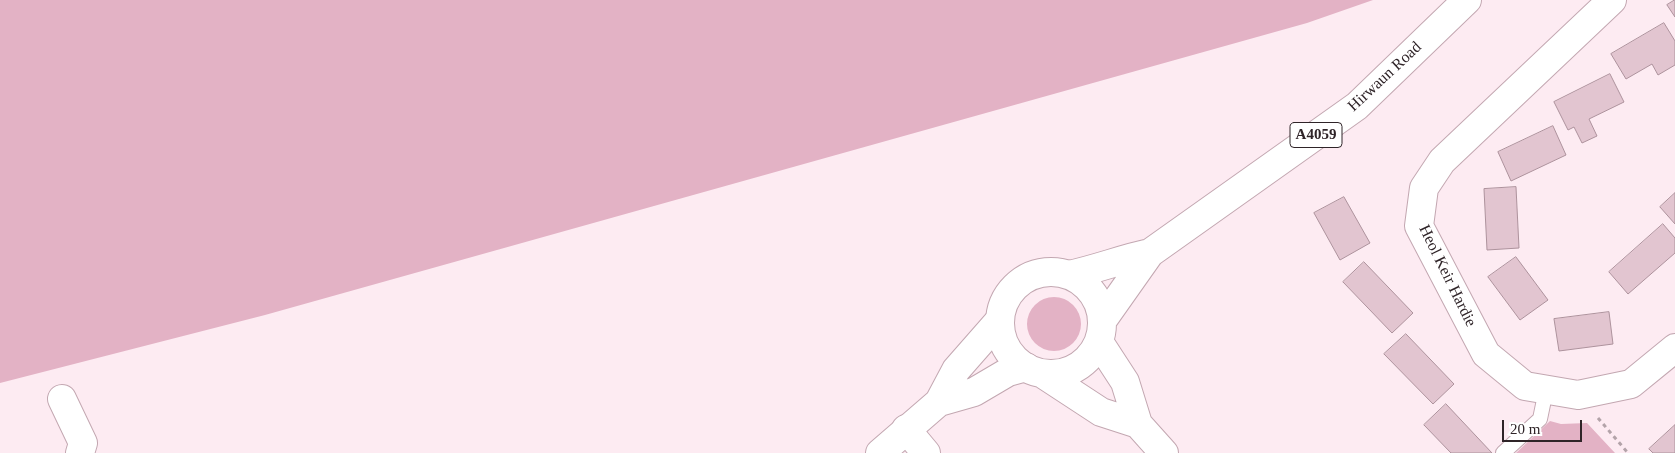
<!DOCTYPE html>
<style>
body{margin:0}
#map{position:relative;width:1675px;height:453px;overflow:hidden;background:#fdebf2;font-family:"Times New Roman",serif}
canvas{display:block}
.scale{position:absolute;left:1502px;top:420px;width:80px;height:22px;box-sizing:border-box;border:2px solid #2f2428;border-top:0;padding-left:6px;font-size:15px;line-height:18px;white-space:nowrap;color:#2f2428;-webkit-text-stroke:4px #fff;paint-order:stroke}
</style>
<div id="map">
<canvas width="1675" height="453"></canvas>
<div class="scale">20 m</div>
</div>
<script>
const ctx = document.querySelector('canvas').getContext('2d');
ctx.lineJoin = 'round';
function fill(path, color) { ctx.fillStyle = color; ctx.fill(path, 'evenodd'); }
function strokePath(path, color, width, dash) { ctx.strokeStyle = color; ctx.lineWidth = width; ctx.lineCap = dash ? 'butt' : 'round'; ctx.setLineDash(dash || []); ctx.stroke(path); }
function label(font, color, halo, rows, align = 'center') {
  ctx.font = font + ' "Times New Roman",serif'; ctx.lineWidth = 4; ctx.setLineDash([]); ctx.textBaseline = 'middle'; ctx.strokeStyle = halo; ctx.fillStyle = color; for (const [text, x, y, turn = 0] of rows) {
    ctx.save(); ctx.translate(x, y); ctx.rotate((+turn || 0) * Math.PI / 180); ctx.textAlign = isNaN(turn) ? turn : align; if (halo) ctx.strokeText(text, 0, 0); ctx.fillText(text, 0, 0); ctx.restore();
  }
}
fill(new Path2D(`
 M0,0h1373l-66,23 -1042,292 -265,68z
 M1027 324a27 27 0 1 1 54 0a27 27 0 1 1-54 0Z
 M1550,421l11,3 26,-1 28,30h-99z`), '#e3b2c5');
const building = new Path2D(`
 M1675,0v17l-8,-12z
 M1664,23l11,18v24l-17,10 -6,-11 -26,15 -15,-25z
 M1610,74l14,28 -35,17 8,17 -15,7 -8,-16 -6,3 -14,-28z
 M1553,126l13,29 -55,26 -13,-29z
 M1516,187l3,61 -32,2 -3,-61z
 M1675,193v31l-15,-17z
 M1344,197l26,46 -30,17 -26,-47z
 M1663,224l12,14v15l-47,41 -19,-22z
 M1516,257l32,43 -28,20 -32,-43z
 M1364,262l49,51 -21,20 -49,-51z
 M1609,312l4,32 -54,7 -5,-32z
 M1406,334l48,50 -21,20 -49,-50z
 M1446,404l46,49h-41l-27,-28z
 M1675,425v28h-22l-4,-4z`);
fill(building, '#e2c5d0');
strokePath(building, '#ad929c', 1);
const lane = new Path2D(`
 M1503,453l37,-34 6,-29`);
const street = new Path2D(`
 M1612,0l-170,161 -18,27 -5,38 67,128 39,32 53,9 53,-11 44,-36
 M62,399l21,44 -3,10
 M906,429l20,24`);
const secondary = new Path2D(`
 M939,402l35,-10 34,-20 18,-5
 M880,453l59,-51 17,-32 43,-49`);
const primary = new Path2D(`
 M1000 323a51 51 0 1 1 102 0a51 51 0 1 1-102 0Z
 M1069,275c28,-6 53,-16 81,-22
 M1102,321l48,-68 207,-147 110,-106
 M1099,342l26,40 13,42 26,29
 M1043,374l58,38 37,12`);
strokePath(lane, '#c3a7b1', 16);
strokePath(street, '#c3a7b1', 30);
strokePath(secondary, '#c3a7b1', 30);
strokePath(primary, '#c3a7b1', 30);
strokePath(new Path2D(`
 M1598,418l30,35`), '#b3a3a9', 3, [4, 4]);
strokePath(lane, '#fff', 14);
strokePath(street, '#fff', 28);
strokePath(secondary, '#fff', 28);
strokePath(primary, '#fff', 28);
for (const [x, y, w] of [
 [1316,135,52]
]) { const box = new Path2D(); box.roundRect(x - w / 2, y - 12.5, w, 25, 4); ctx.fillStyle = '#fff'; ctx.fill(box); strokePath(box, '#2f2428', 1); }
label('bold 15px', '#2f2428', null, [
 ["A4059",1316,135]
]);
label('16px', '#2f2428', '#fff', [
 ["Hirwaun Road",1385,77,-43],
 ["Heol Keir Hardie",1447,276,64]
]);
</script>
